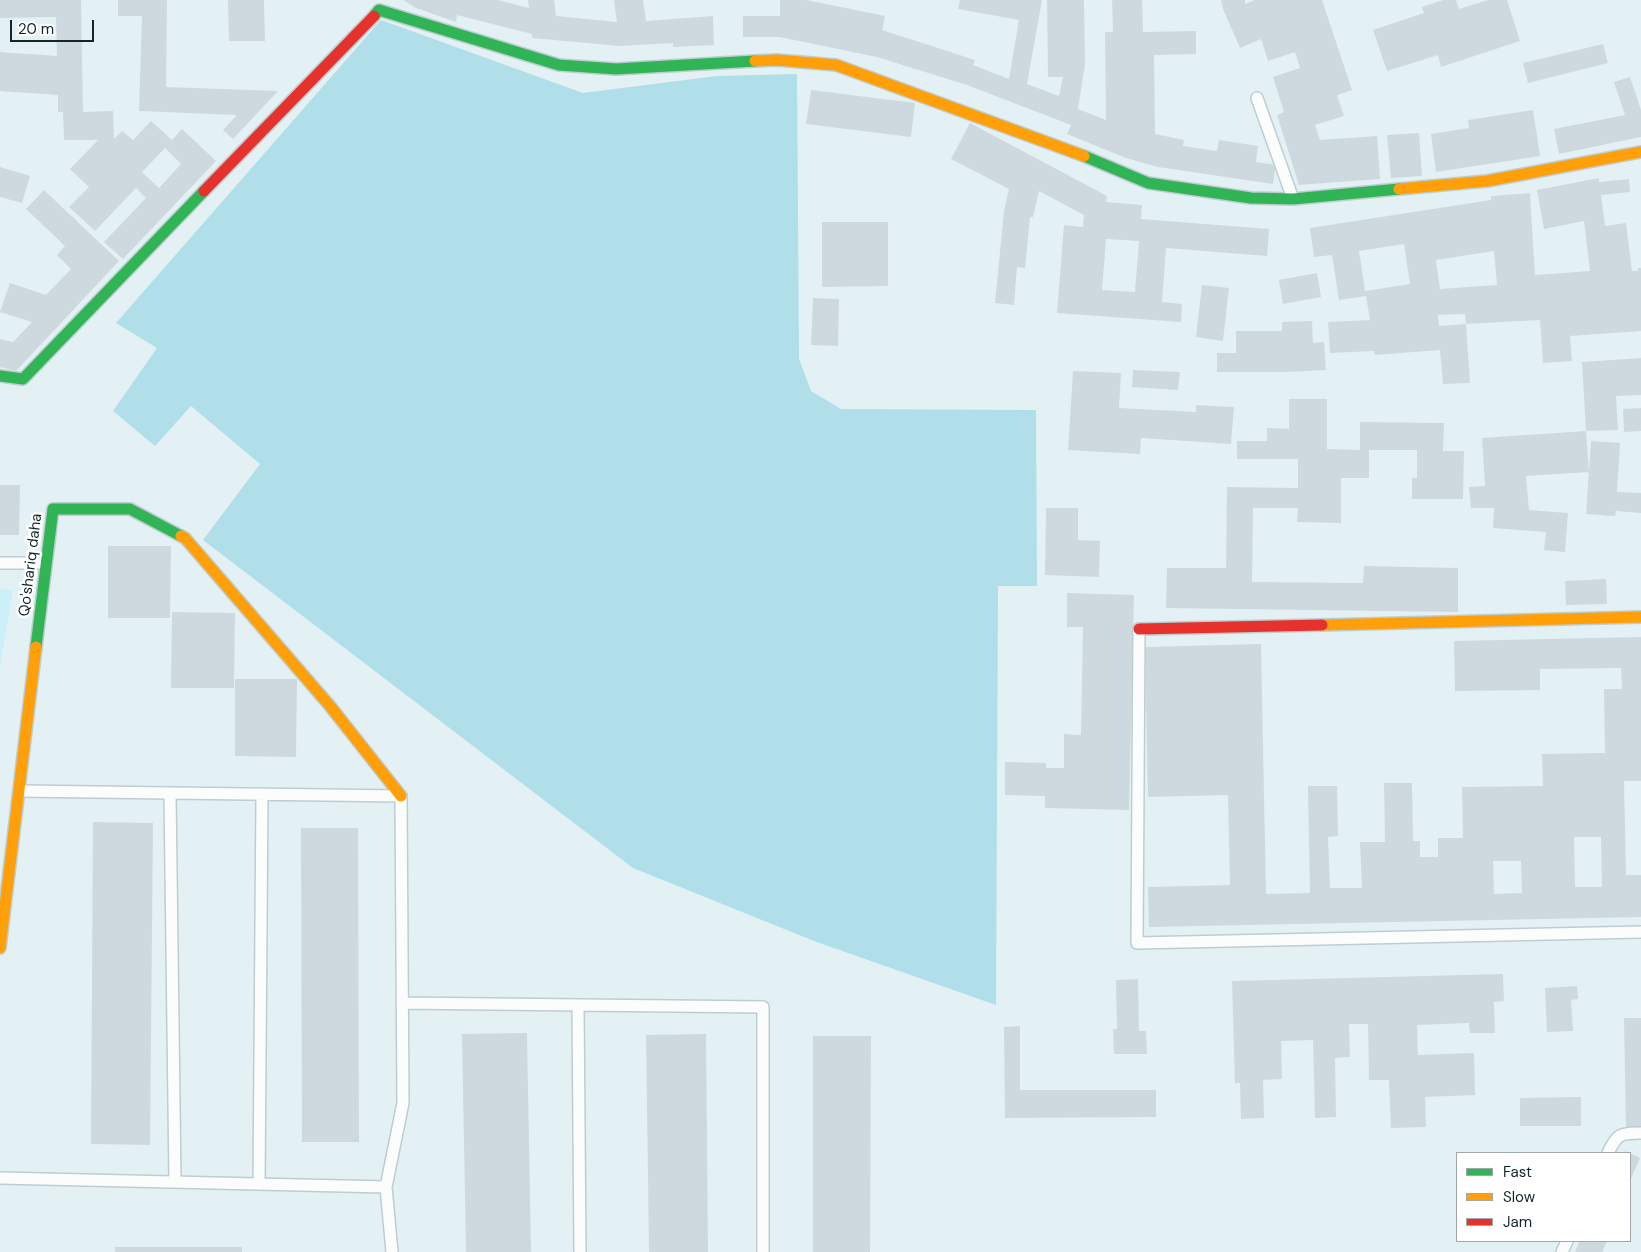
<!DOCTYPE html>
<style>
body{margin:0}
#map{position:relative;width:1641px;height:1252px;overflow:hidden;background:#e3f1f4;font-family:"DM Sans",sans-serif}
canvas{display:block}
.legend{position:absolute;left:1456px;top:1152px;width:175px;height:90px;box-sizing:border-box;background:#fff;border:1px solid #a1a8a9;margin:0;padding:6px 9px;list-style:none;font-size:15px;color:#142529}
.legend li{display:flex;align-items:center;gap:10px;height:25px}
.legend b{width:25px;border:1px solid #a1a8a9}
.scale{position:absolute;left:10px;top:20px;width:84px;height:22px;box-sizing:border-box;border:2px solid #142529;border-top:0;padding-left:6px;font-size:15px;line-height:18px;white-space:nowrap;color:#142529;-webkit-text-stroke:4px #fff;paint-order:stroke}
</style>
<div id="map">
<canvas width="1641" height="1252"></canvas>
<ul class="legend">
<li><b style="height:6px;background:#30b455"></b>Fast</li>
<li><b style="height:6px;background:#ff9f0a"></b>Slow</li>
<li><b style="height:6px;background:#e5322d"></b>Jam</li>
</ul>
<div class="scale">20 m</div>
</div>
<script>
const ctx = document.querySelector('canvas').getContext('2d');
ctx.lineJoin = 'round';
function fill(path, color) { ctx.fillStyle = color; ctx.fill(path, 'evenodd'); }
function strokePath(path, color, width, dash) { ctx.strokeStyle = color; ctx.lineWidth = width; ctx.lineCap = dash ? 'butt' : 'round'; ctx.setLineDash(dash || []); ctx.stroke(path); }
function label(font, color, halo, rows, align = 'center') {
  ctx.font = font + ' "DM Sans",sans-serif'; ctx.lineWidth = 5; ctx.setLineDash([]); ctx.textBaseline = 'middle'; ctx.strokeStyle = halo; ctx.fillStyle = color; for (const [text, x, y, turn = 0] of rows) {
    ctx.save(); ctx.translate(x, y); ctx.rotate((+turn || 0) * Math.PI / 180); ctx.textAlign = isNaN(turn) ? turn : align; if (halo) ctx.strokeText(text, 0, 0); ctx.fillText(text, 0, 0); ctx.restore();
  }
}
fill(new Path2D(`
 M0,589l13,1 -13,77z`), '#ccf0f8');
fill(new Path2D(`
 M381,20l202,73 134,-17 80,-2 2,285 12,32 30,18 195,1 1,176h-39l-2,419 -182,-64 -181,-73 -430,-328 57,-76 -69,-58 -36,40 -42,-35 44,-63 -41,-25z`), '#b0dee9');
fill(new Path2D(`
 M0,0h81l2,112 30,-1 1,28 8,-8 11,9 18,-19 21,19 10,-11 34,32 -93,98 -19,-17 42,-44 -10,-10 -41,43 -26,-24 20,-20 -19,-18 28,-29h-34l-1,-28h-5v-17l-58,-4v-39l57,4 -1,-39 -56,1zM165,148l16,16 -22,24 -17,-16z
 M118,0h49l-1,87 112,4 -45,48 -10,-9 14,-15 -98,-4 3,-95h-24z
 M228,0h36l1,41h-36z
 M403,0h95l31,8 -1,-8h26l2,16 61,6 -3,-22h29l3,21 67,-5 1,29 -41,2v-4l-53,3 -88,-8v-4l-75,-19 -1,7 -40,-14z
 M780,0h26l79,16 -3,14 93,30 -2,5 36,14 10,-59 -61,-11 2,-9h82l-15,84 32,12 4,-19h-15l-1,-77h37l1,64 -7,45 28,11 -1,-88h8l-1,-32h30l1,32 53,-1v23l-42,1 1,79 29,6 -1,6 34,5 2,-11 39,6 -2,16 20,3 -3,19 -115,-17 -32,-9 -59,-24 4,-9 -104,-40 -90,-28 -97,-20h-37v-21h37z
 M1221,0h24v4l10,-4h67l30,90 -15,5 7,21 -29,9 5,15 57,-4 3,43 -81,6 -22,-70 7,-3 -11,-35 27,-9 -5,-16 -27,9 -7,-22 -21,9 -17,-39z
 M1443,0h13l3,9 29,-9h19l13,41 -79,26 -3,-12 -51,16 -14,-41 51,-17 -2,-6z
 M1603,44l5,19 -80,20 -5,-20z
 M1630,77l11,33v27l-82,17 -5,-25 71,-14 -11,-33z
 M811,90l104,13 -4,34 -105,-13z
 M1533,110l7,46 -104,16 -5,-38 38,-6 -1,-8z
 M970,123l137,73 -1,6 36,3 -1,14 128,10 -2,27 -101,-8 -4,54 20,2 -1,18 -124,-9 7,-88 19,2 1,-12 -45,-24 -6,26h-3l-5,51 -8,-1 -3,38 -19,-2 9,-92 5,-22 -58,-30zM1106,239l33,2 -4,51 -33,-2z
 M1419,133l3,43 -31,2 -4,-43z
 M0,167l30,9 -8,27 -22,-6z
 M1599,178v4l30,-3 1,13 -29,3 4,31 21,-3 6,48h6v-3h3v63l-71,5 2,25 -29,2 -3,-43 -74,4 -1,-10 -27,1 1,11 27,-2 4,59 -27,1 -3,-34 -65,5 -1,-4 -44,2 -2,-31 42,-2 -4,-24 -27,4 -7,-45 -18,2 -4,-29 181,-28v-4l39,-3 5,82 55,-4 -6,-50 -40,8 -7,-39zM1404,244l6,40 -45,7 -6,-40zM1494,251l3,34 -57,4 -4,-29z
 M44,190l75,71 -103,110 -16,-4v-28l13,3 19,-20 -32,-10 10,-29 36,12 25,-26 -14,-14 8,-9 -39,-37z
 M822,222h66v64l-66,1z
 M1317,273l4,24 -38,7 -4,-24z
 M1202,285l27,3 -6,53 -27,-4z
 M813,298l26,1 -1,47 -27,-1z
 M1312,321l1,22 11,-1 2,28 -42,2h-67v-19h19v-22h46v-9z
 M1641,358v37l-25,1 2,34 -32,1 -4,-69z
 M1133,370l47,2 -2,18 -46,-3z
 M1073,371l48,2 -2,35 77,4v-7l38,2 -3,37 -90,-6 -1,16 -72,-4z
 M1289,399h38v50l33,1v-28l84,1 -1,28h21l-1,48h-51v-21h5v-28h-48v28h-28v45l-44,-1 1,-14h-45l-1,74 111,1 1,-17 94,2v44l-292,-4 1,-40h59l1,-81 71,1v-29h-61v-18h30v-13l22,1z
 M1641,408v23l-17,1 -1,-23z
 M1586,431l3,41 -63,4 3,34 39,3 -3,39 -21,-2 2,-18 -53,-4 1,-20h-23l-2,-21 16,-1 -3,-48z
 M1591,441l29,2 -3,49 24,1v20l-25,-2 -1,5 -29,-2z
 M0,485h20l-1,50h-19z
 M1046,508h32v32l22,1 -1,36 -54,-2z
 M108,546h63l-1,72h-62z
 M1606,579l1,25 -41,1 -1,-24z
 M1067,593l67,2 -5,215 -84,-2v-12l-40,-1v-33l41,1v5h18v-34l17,1 2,-108h-16z
 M172,612l63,1 -1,75h-63z
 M1641,637v144h-17l2,94h15v42l-492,10 -1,-40 82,-2 -2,-90 -80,2 -3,-150 116,-3 5,250 44,-1 -2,-107h29l1,50 -10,1 2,51h32l-2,-46h25l-1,-59h28l1,58h7v16h18v-19h25l-1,-51 81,-1 -1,-32 63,-1 -1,-64h18l-1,-21 -81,1v21l-85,1 -1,-50zM1574,837h27l1,50h-27zM1493,861h28l1,32 -28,1z
 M235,679h62l-1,78 -61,-1z
 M93,822l60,1 -3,322 -59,-1z
 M301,828h57l1,314h-57z
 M1503,974l1,27 -10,1 1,31h-25l-1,-10 -52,2 1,30 56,-2 1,42 -50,2 1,30 -35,1 -2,-48h-20l-1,-56h-19l1,33 -15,1 1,59 -21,1 -2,-78 -32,1 1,38 -19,1 1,38 -23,1 -1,-36h-5l-3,-102z
 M1138,979l1,52h7l1,23h-33l-1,-25h4l-1,-49z
 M1577,986l1,13 -7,1 2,31 -26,1 -2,-44z
 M1624,1018h17v112h-15z
 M1020,1026v64h136v27l-151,1 -1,-91z
 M527,1033l4,219h-65l-4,-218z
 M706,1034l2,218h-59l-3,-217z
 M813,1036h58l-1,216h-57z
 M1581,1097v29h-61v-28z
 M1625,1151l15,7 -10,23v-28h-6z
 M1580,1241h27l-5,11h-27z
 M115,1247h127v5h-127z`), '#cdd9df');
const lane = new Path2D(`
 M1257,98l36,101
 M0,563h46
 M1139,629l-2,314 504,-11
 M19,791l382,5 2,307 -17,84
 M170,793l5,389
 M402,1003l361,4v245
 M578,1005l2,247
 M1608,1153c9,-19 12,-20 33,-20
 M0,1178l386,9 6,65
 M259,1184l3,-390
 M1562,1252l5,-11`);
const fast = new Path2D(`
 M374,16l5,-6 180,55 57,4 139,-8
 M1084,156l64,27 103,15 42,1 106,-10
 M0,376l23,3 181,-188
 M36,647l17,-138h77l51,27`);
const slow = new Path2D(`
 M755,61l22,-1 59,5 248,91
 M1399,189l88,-8 154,-29
 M181,536l4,2 145,168 71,90
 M1322,625l319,-8
 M0,948l36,-301`);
const jam = new Path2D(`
 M204,191l170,-175
 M1139,629l183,-4`);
strokePath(lane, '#becdd1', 14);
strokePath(fast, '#becdd1', 14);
strokePath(slow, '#becdd1', 14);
strokePath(jam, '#becdd1', 14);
strokePath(lane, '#fbfdfd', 11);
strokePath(fast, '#30b455', 11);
strokePath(slow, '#ff9f0a', 11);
strokePath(jam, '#e5322d', 11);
label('15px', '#142529', '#fff', [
 ["Qo'shariq daha",31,565,-83]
]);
</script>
